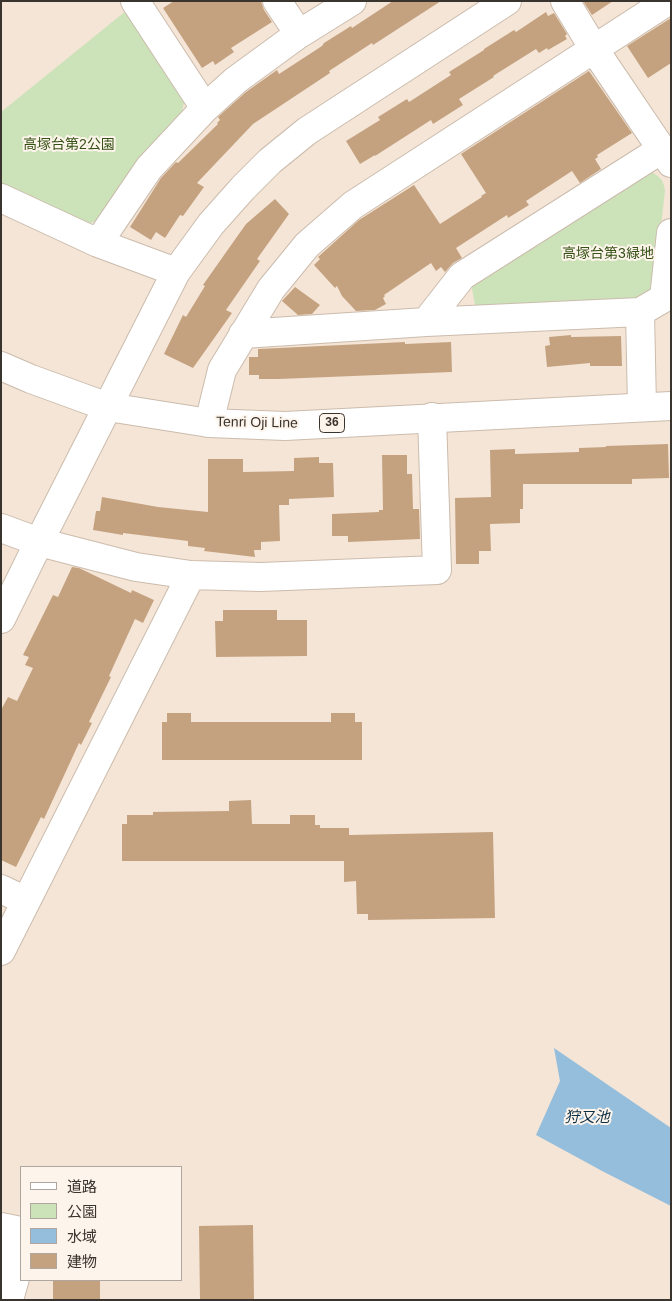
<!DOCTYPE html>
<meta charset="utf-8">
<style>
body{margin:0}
#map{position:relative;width:672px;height:1301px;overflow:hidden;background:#f5e5d6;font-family:Helvetica,"Noto Sans JP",sans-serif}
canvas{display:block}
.frame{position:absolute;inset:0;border:2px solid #3a342e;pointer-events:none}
.legend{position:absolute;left:20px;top:1166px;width:162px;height:115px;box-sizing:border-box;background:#fdf4eb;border:1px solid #afa79f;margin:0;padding:6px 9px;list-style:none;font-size:15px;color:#3a342e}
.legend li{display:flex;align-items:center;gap:10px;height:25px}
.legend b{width:25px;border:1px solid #afa79f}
</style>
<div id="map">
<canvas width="672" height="1301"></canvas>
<div class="frame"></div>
<ul class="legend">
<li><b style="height:6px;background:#fff"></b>道路</li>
<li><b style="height:14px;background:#cce3ba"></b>公園</li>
<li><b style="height:14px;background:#94bedc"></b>水域</li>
<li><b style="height:14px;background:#c4a280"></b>建物</li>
</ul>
</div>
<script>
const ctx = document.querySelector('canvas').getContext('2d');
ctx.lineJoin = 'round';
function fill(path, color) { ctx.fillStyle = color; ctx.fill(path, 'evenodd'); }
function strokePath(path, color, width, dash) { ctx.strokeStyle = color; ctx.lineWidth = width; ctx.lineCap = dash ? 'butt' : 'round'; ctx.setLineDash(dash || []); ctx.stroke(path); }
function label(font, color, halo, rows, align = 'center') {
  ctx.font = font + ' Helvetica,"Noto Sans JP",sans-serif'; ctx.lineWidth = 4; ctx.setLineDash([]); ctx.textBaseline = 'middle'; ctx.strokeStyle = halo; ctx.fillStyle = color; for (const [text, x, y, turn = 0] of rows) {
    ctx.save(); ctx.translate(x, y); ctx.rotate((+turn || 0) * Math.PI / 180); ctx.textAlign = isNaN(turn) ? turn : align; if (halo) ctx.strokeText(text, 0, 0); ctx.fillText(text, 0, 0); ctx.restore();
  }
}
fill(new Path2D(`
 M127,10l58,88 -4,18 -83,104 -17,7 -65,-33 -15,-10v-72z
 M651,172c9,4 13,9 14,19l-11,98 -7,11 -171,11 -5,-28z`), '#cce3ba');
fill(new Path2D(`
 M554,1048l117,80v78l-67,-34 -68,-37 24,-54z`), '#94bedc');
fill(new Path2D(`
 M174,1h87l3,9 8,12 -41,26 3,4 -19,13 -2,-4 -11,7 -39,-60z
 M393,1h48l-68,44 -1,-2 -43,28 1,2 -77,51 -56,59 7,4 -21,29 -3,-1 -15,23 -9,-6 -5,8 -21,-13 31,-49 15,-16 2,1 40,-39 -1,-1 3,-3 -2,-3 28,-25 31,-22 2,4 43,-28 2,-3 27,-17 1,2z
 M583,1h30l-21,14z
 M546,12l2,4 6,-3 13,21 -2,2 2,3 -19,11 -1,-2 -8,5 -3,-4 -43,27 1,1 -35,22 4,6 -30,19 -2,-4 -56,36v-1l-15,9 -14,-23 34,-21 -2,-3 29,-18 2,3 42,-27 -2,-3 35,-22v-1l30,-19 2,2z
 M671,18v45l-23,15 -21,-32z
 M589,71l43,62 -35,22 1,2 -3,2 6,10 -21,14 -8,-12 -46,30 3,4 -21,13 -1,-3 -51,33 6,10 -9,5 -7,8 -1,1 -4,-5 -5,4 -5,-8 -47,32 1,1 -2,2 3,6 -11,6 -19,1 -14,-15 -5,-10 -2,2 -21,-23 6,-6 -2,-2 41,-37 55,-35 26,39 42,-27 -1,-1 5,-3 -25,-39z
 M275,199l14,15 -32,45 3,2 -34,49 6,3 -39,55 -29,-14 19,-39 3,2 19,-31 -2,-1 26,-37 17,-24z
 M295,287l25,18 -8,9 -14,1 -16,-14z
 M571,335v2l50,-1 1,30h-32v-3l-43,4 -2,-21 5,-1 -1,-8z
 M405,342v2l46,-2 1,30 -173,7h-20v-4h-10v-18h9v-8z
 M668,444l1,34 -37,1v5h-109v25h-3v14l-30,1 1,27h-12v13h-23l-1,-66 36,-1 -1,-47 25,-1v5l64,-2v-4l27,-1v-1z
 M382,455h25v19h5l1,35h6l1,30 -72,3v-6h-16v-22l47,-2v-2h4z
 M319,457v6h14l1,34 -45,2v6h-10l1,36 -19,1v8h-7l1,7 -51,-6 1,-3 -17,-2v-5l-65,-8v2l-30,-5 3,-19h4l2,-14 56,10 50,5v-53h35v13l51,-1v-13z
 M72,567l7,1 52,25 1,-3 22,10 -11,23 -8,-4 -26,57 2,1 -22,45 3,1 -11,22 -2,-2 -35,76 -3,-2 -25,50 -15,-7v-150l7,-13 9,4 16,-33 -8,-3 4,-8 -6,-2 30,-60 5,2z
 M223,610h54v10h30v36l-91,1 -1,-36h8z
 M167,713h24v9h140v-9h24v9h7v38h-200v-38h5z
 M251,800l1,24h38v-9h25v10h5v3h29v7l144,-3 2,86 -127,2v-6h-11l-1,-33 -12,1v-21h-222v-37h5v-9h26v-3l76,-1v-10z
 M253,1225l1,75h-54l-1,-74z
 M53,1280h47v20h-47z`), '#c4a280');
const minor = new Path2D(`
 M135,1l70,107
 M277,1l22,33
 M565,1l29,48 77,114
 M1,198l97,45 78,29
 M98,243l51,-75 56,-60 31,-28 63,-46 53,-33
 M426,322l36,-46 200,-127
 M243,334l183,-12 214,-10
 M642,407l-2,-95 24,-14 7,-65
 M209,423l13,-53 49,-81 36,-44 46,-40 315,-204
 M1,528l38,14 97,25 55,8 70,2 176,-7 -5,-153
 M1,619l38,-77 137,-270 35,-48 32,-36 27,-27 37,-30 200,-130
 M1,889l25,12
 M1,951l190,-376
 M1,1227l15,3 -1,48 -6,22`);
const major = new Path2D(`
 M1,366l30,13 77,28 101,16 76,3 386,-20`);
strokePath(minor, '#cbbcad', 30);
strokePath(major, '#cbbcad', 30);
strokePath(minor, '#fff', 28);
strokePath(major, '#fff', 28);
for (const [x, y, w] of [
 [332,423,25]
]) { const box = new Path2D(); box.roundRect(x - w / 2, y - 9.5, w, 19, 4); ctx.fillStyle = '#fdf4eb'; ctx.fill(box); strokePath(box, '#3a342e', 1); }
label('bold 12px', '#3a342e', null, [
 ["36",332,423]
]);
label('14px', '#355116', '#fdf4eb', [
 ["高塚台第2公園",69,145],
 ["高塚台第3緑地",608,254]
]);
label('14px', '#3a342e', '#fdf4eb', [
 ["Tenri Oji Line",257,423,1]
]);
label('italic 15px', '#0d2f45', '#fdf4eb', [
 ["狩又池",587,1118]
]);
</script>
